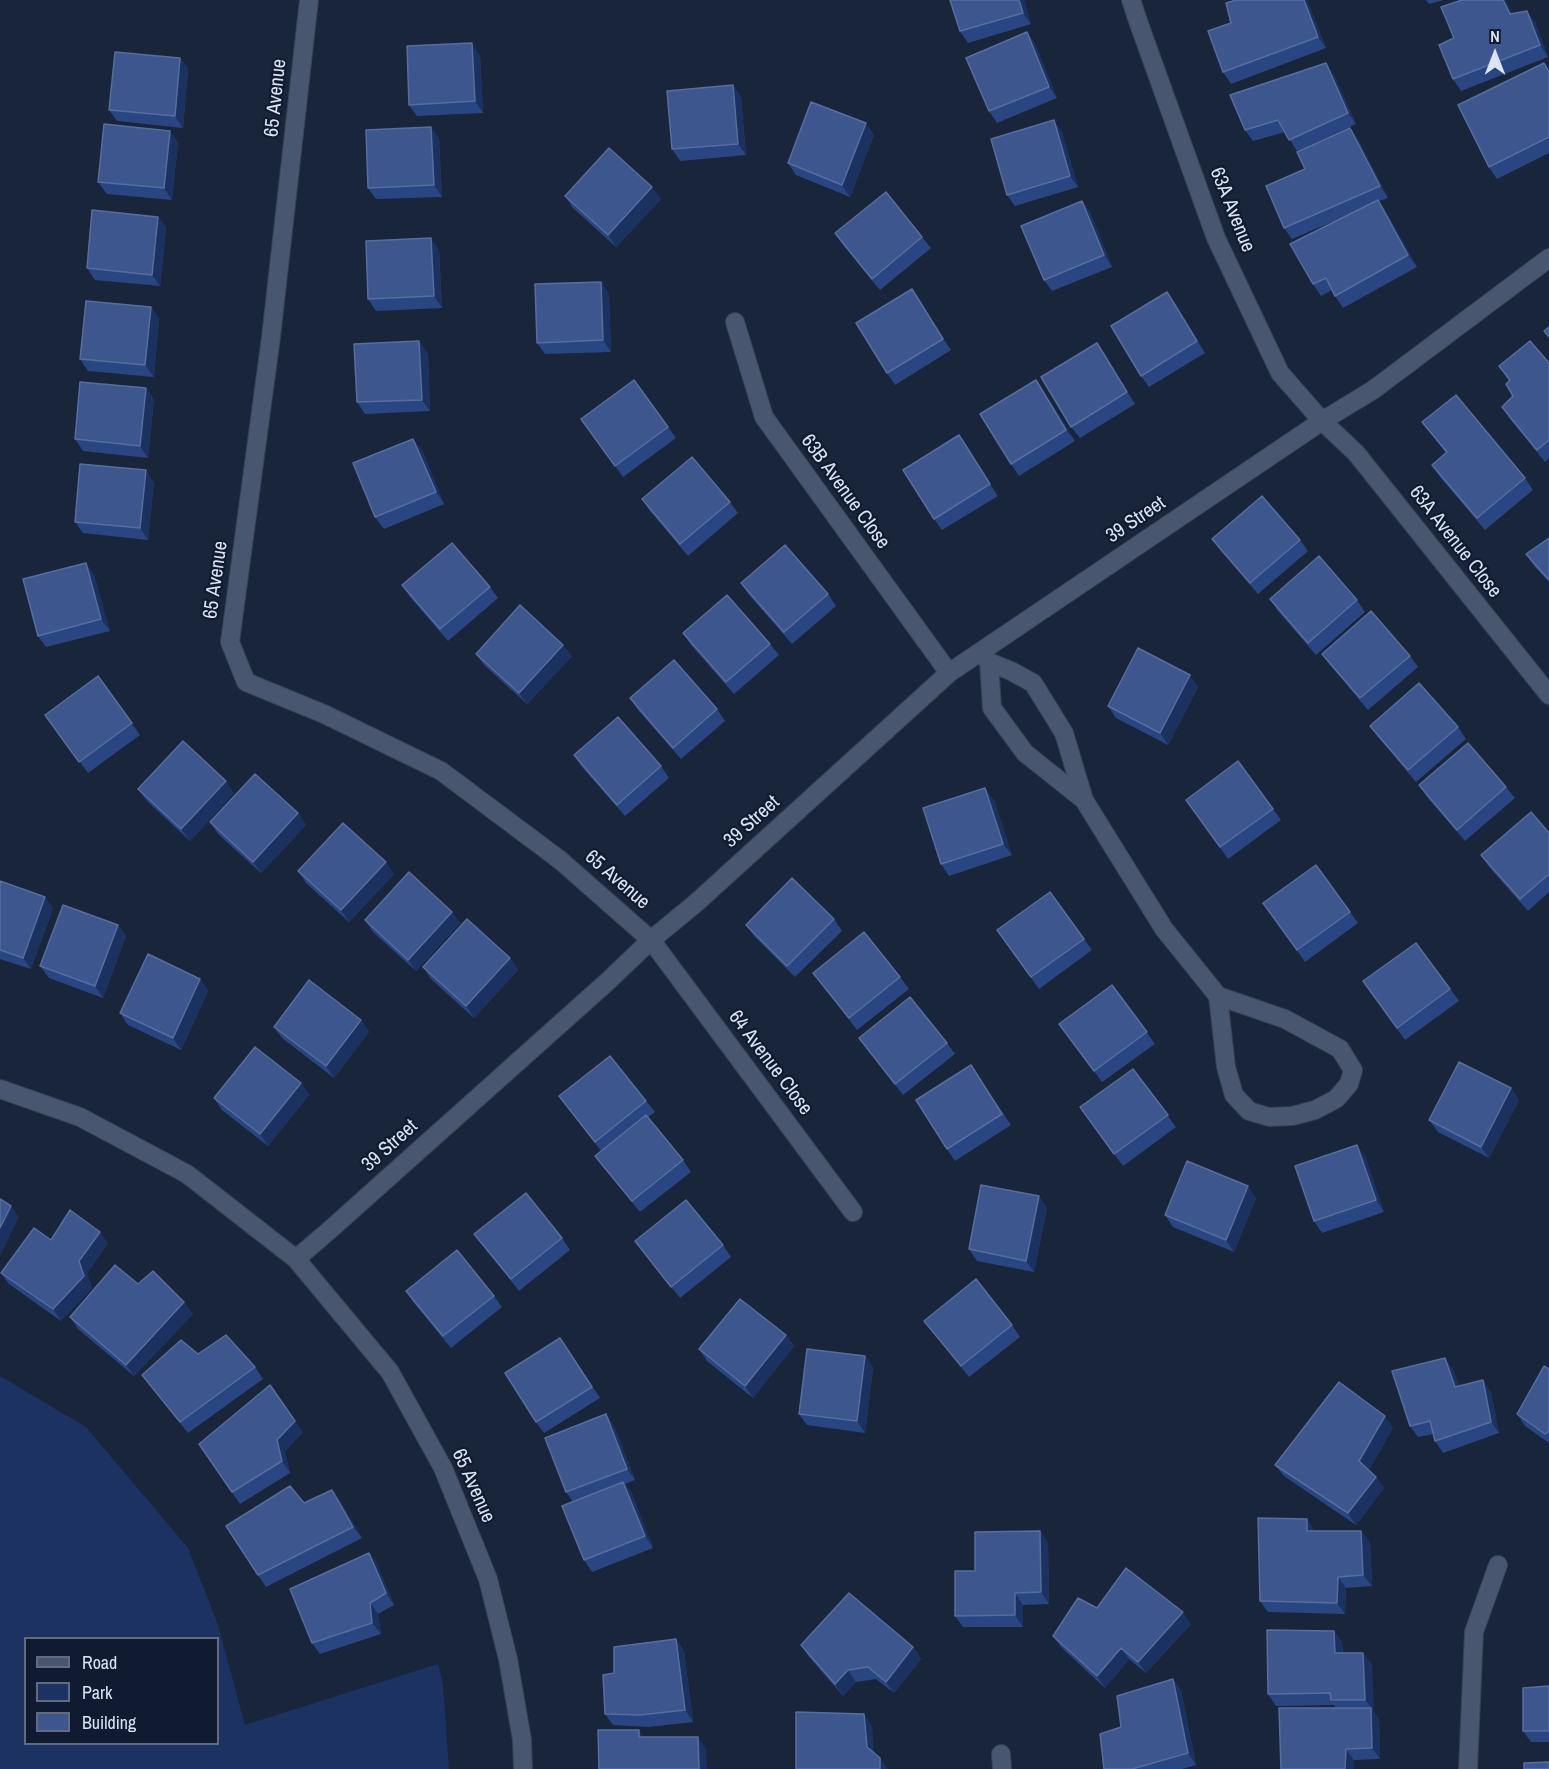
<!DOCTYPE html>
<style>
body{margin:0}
#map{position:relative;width:1549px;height:1769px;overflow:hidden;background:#19253b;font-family:"Archivo Narrow",sans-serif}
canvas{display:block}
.legend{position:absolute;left:24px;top:1637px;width:195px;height:108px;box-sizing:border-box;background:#101b31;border:2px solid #626b7f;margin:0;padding:8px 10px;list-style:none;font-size:18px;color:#dce4f4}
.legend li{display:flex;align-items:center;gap:12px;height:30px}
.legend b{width:30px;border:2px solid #626b7f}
.north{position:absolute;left:1465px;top:24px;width:60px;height:60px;-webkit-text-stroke:4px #101b31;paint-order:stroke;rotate:0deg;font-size:16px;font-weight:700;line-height:24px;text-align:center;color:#dce4f4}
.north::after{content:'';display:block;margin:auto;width:21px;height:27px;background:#dce4f4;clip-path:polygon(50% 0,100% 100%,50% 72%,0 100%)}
</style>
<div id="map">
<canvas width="1549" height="1769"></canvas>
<ul class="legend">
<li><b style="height:8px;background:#48566f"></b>Road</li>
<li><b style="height:16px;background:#1b3263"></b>Park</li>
<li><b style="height:16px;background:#3d578e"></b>Building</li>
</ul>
<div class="north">N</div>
</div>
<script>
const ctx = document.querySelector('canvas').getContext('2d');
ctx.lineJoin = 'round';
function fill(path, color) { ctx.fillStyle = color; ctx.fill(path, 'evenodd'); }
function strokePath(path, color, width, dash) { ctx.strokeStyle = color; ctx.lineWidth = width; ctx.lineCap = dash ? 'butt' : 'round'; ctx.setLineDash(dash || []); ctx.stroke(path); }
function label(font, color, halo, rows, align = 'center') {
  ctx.font = font + ' "Archivo Narrow",sans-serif'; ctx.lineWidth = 4.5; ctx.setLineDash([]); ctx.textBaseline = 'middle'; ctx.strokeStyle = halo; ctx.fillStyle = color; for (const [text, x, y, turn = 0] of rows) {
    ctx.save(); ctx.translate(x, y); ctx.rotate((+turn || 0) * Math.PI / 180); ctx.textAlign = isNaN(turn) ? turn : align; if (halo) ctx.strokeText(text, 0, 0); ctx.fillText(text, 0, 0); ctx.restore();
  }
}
fill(new Path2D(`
 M0,1376l86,51 102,121 30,77 27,100 193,-61 5,20 6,85h-449zM218,1638v106h-192v-106z`), '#1b3263');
const minor = new Path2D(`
 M309,0l-38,337 -41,305 16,40 78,32 117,57 119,89 91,80 202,272
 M1131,0l8,24 77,214 64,135 42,48 34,32 193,242
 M735,322l29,95 185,256
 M982,653l7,9 3,46 33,45 59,47
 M989,662l22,9 22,12 31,50 20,67 80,129 54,67 8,71 8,28 15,16 20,6 23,-1 23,-6 21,-11 13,-15 4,-14 -13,-21 -55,-30 -67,-23
 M0,1089l80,28 107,57 109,85 94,113 53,96 45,111 20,80 14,81 1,29
 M296,1259l36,-31 275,-246 44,-42 45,-37 253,-230 373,-252 51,-31 176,-132
 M1001,1754l1,15
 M1468,1769l6,-137 24,-67`);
strokePath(minor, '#384154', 20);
strokePath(minor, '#48566f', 18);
fill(new Path2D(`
 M1024,0l7,24 -63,19 -8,-12z
 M1307,0l19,48 -95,36 -8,-12 8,-49z
 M1426,0h18l-15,4z
 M1512,13l23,9 13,35 -87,34 -8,-12z
 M1027,32l8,12 22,54 -60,25 -8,-12z
 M480,55l3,58 -66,3 -8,-11z
 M180,58l8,11 -5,59 -66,-7 -8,-11z
 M1544,63l5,7v83l-52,26 -8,-12z
 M1334,75l22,49 -59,27 -12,-19 -32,9 -8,-11z
 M733,85l8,12 5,58 -66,6 -8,-12z
 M1062,132l16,55 -63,19 -8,-11z
 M874,135l-24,62 -54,-22 -8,-12z
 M439,138l3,59 -66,2 -8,-11z
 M1358,139l30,59 -9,3 7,11 31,55 -74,41 -8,-12 -3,-6 -11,6 -8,-12 40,-71 -61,26 -8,-11 21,-59z
 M178,142l-6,58 -65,-6 -9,-12z
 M565,196l96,3 -45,48 -43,-39z
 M1082,201l8,11 22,55 -60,24 -8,-11z
 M158,217l8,11 -6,58 -65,-6 -8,-12z
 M835,233l87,4 9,11 -51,42 -37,-45z
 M439,250l3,58 -66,3 -8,-12z
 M601,282l8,12 2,58 -66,2 -8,-11z
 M912,289l39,61 -56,35 -8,-12z
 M1175,303l30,50 -56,34 -8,-11z
 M151,307l8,12 -5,58 -66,-6 -8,-12z
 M1097,343l38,61 -55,34 -9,-11z
 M428,353l2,58 -65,3 -8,-12z
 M1549,363v95l-4,4 -35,-43 -8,-12 11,-11 -4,-15 -10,-15z
 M634,380l42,58 -53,39 -42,-58z
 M1036,380l39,61 -56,35 -8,-12z
 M154,399l-6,59 -65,-7 -8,-12z
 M1422,422l103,56 8,12 -48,40 -45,-53 -8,-12 14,-12z
 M959,435l39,61 -56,34 -8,-11z
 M422,450l22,54 -60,25 -9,-12z
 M154,482l-6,58 -65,-7 -8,-11z
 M642,499l88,3 8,11 -50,43 -38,-45z
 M1549,538v44l-15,-16 -8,-12z
 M1212,539l88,1 8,11 -50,43 -38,-44z
 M94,575l16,56 -64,16 -8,-11z
 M741,583l87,11 8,12 -44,38 -43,-49z
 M402,585l88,2 8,11 -50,43 -38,-44z
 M1270,599l87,1 8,12 -49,43 -38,-44z
 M683,633l87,11 9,11 -45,39 -43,-49z
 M476,654l96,2 -45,48 -43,-39z
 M1322,654l88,2 8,11 -50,43 -38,-45z
 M98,676l42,59 -52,38 -35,-47z
 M1198,687l-30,58 -52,-27 -8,-12z
 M630,698l87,11 8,12 -44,38 -43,-49z
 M1370,726l88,1 8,12 -50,43 -38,-45z
 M574,755l87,11 8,12 -44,38 -43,-49z
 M1238,761l43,59 -53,39 -42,-59z
 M1419,785l87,2 9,11 -50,43 -38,-44z
 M138,789l96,4 -44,48 -43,-40z
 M994,800l18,55 -63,21 -8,-12z
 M298,813l8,12 -45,48 -43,-39 -8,-12z
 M1549,833v59l-21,19 -39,-44 -8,-12z
 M1316,865l42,58 -53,39 -42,-59z
 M298,871l96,3 -45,48 -43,-39z
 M0,881l53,27 -22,61 -31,-10z
 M1050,892l42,58 -53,39 -42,-59z
 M452,912l8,11 -44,48 -43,-39 -8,-12z
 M834,919l8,12 -47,46 -41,-41 -8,-11z
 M118,925l8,11 -23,62 -54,-20 -9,-12z
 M1416,943l43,58 -54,39 -42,-59z
 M510,958l8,12 -44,48 -43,-39 -8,-12z
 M813,973l87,4 9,12 -52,41z
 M200,979l8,12 -27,59 -53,-25 -8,-12z
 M1112,985l43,59 -53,38 -43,-58z
 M361,1020l8,12 -35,46 -52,-40 -8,-11z
 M859,1038l88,5 8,11 -52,41z
 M1133,1069l43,58 -53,39 -43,-59z
 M979,1077l32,48 -56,36 -8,-12z
 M301,1083l8,12 -41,51 -46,-36 -8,-12z
 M559,1096l87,5 9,11 -7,5 35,43 8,12 -51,40 -37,-45 -8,-11 6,-5z
 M1519,1100l-30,58 -51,-26 -9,-12z
 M1365,1156l19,56 -62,21 -8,-12z
 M1039,1196l8,12 -13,64 -57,-11 -8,-12z
 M1256,1198l-22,54 -61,-25 -8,-12z
 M474,1234l88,4 8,12 -51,41z
 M51,1240l57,3 -21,30 5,15 -31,33 -52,-37 -8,-11z
 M635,1241l88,4 8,12 -51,41z
 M138,1284l46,18 9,12 -59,62 -56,-47 -8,-12z
 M406,1291l88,5 8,11 -51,41 -37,-45z
 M924,1321l88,4 8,12 -51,40 -36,-45z
 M786,1335l8,11 -41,52 -46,-37 -8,-12z
 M568,1349l32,49 -56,35 -8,-11z
 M198,1354l57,13 8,12 -75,54 -37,-47 -9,-11z
 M865,1356l8,12 -8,65 -58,-8 -8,-11z
 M1453,1369l6,17 32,6 8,41 -56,20 -8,-12 -2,-7 -15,3 -8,-11z
 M1549,1369v74l-24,-17 -8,-12z
 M614,1426l21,54 -10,4 7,10 21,54 -61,24 -8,-12 -11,-58 -7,-10z
 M1393,1428l-24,42 7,7 8,11 -28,37 -72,-49 -9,-11z
 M303,1432l-18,19 5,22 -50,31 -41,-60z
 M332,1490l8,11 22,37 -96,49 -8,-12 46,-72z
 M1040,1531l8,12 1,61 -26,1v22h-60l-8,-11 20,-45z
 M1315,1531l55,11 2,44 -26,2 -1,26 -77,-2 -8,-11z
 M369,1553l8,11 17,41 -16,9 3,20 -61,20 -8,-11z
 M1097,1608l94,16 -45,49 -17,-14 -24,29 -44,-41 -8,-11z
 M1334,1631l8,11 1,11 29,11 1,47 6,8 1,40 -26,1 -1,9h-72l55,-61 -2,-3 -58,1 -8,-12z
 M676,1639l8,12 9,71 -45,5 -35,-2 -8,-11z
 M801,1645l112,2 8,12 -27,34 -18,-14 -20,3 -13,14 -34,-39z
 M1549,1686v56h-18l-8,-11z
 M1181,1690l15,75 -14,4h-78l17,-42z`), '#2a4682');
fill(new Path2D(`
 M1019,0h5l7,24 -8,-11z
 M1304,0h3l19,48 -8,-11z
 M1503,0h3l12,25 -8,-11z
 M1527,11l8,11 13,35 -8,-12z
 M1027,32l8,12 22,54 -8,-11z
 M472,43l8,12 3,58 -8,-12z
 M180,58l8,11 -5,59 -8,-12z
 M1326,63l8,12 22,49 -8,-11z
 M733,85l8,12 5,58 -8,-11z
 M1054,120l8,12 16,55 -8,-11z
 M866,123l8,12 -24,62 -8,-12z
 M431,127l8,11 3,59 -8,-12z
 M1350,128l8,11 30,59 -8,-12z
 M170,131l8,11 -6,58 -8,-12z
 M652,187l9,12 -45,48 -8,-12z
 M1378,200l8,12 31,55 -9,-12z
 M1082,201l8,11 22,55 -8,-12z
 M158,217l8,11 -6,58 -8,-11z
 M431,238l8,12 3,58 -8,-12z
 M601,282l8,12 2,58 -8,-12z
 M912,289l8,11 31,50 -8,-11z
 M1167,292l8,11 30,50 -8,-12z
 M151,307l8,12 -5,58 -9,-12z
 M419,341l9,12 2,58 -8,-11z
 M1097,343l8,11 30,50 -8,-12z
 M1036,380l8,11 31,50 -9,-11z
 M146,388l8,11 -6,59 -8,-12z
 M959,435l9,12 30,49 -8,-12z
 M413,439l9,11 22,54 -8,-12z
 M146,470l8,12 -6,58 -8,-12z
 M86,563l8,12 16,56 -9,-12z
 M563,645l9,11 -45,48 -8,-11z
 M1190,675l8,12 -30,58 -8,-12z
 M226,781l8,12 -44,48 -9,-12z
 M985,788l9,12 18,55 -9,-11z
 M298,813l8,12 -45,48 -8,-11z
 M386,862l8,12 -45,48 -8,-12z
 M45,897l8,11 -22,61 -8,-11z
 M452,912l8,11 -44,48 -8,-11z
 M118,925l8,11 -23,62 -8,-12z
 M510,958l8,12 -44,48 -8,-12z
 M200,979l8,12 -27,59 -8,-12z
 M361,1020l8,12 -35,46 -8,-12z
 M301,1083l8,12 -41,51 -8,-12z
 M1511,1088l8,12 -30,58 -8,-11z
 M1357,1145l8,11 19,56 -8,-12z
 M1248,1186l8,12 -22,54 -8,-12z
 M1039,1196l8,12 -13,64 -8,-11z
 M11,1206l8,11 -19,39v-28z
 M100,1232l8,11 -21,30 5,15 -31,33 -8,-12 26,-48z
 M184,1302l9,12 -59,62 -8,-11z
 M786,1335l8,11 -41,52 -8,-12z
 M865,1356l8,12 -8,65 -8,-12z
 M1445,1358l8,11 10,29 -8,-11z
 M1483,1380l8,12 8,41 -8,-11z
 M270,1385l33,47 -18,19 5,22 -8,-12 -5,-21z
 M606,1414l8,12 21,54 -8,-11z
 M1385,1416l8,12 -25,44 -9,-11z
 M1376,1477l8,11 -28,37 -8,-12z
 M623,1482l9,12 21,54 -8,-12z
 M332,1490l8,11 22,37 -9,-11z
 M1307,1519l8,12h-8z
 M1040,1531l8,12 1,61 -8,-12z
 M1361,1531l9,11 2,44 -9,-11z
 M369,1553l8,11 17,41 -8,-12z
 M1338,1577l8,11 -1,26 -8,-11z
 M1015,1593l8,12v22l-8,-12z
 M370,1603l8,11 3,20 -9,-11z
 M1183,1612l8,12 -45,49 -8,-11z
 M1334,1631l8,11 1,22 -8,-11z
 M676,1639l8,12 9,71 -8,-12z
 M913,1647l8,12 -27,34 -8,-11z
 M1121,1648l8,11 -24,29 -8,-12z
 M1363,1653l9,11 2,47 -9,-11z
 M848,1670l8,12 -13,14 -8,-12z
 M1173,1679l8,11 15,75 -8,-12z
 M1371,1708l8,11 1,40 -8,-11z
 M864,1714l8,12 3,33 -8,-12z
 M639,1730l8,11 -8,-4z
 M698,1737l8,12 1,20h-8z
 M1346,1749l8,11 -1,9h-8z
 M880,1758l8,11h-8z`), '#1b3260');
const building = new Path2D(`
 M950,0h69l4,13 -63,18z
 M1236,0h68l14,37 -95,35 -15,-41 23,-8 -5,-20z
 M1462,0h41l7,14 17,-3 13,34 -87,34 -14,-34 15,-7 -13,-31z
 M1027,32l22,55 -60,24 -23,-53z
 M472,43l3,58 -66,4 -2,-59z
 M115,52l65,6 -5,58 -66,-6z
 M1326,63l22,50 -59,27 -11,-20 -33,10 -15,-35z
 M1544,63l5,9v65l-60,30 -31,-62z
 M733,85l5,59 -66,5 -5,-58z
 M811,102l55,21 -24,62 -54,-22z
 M1054,120l16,56 -63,19 -16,-56z
 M104,124l66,7 -6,57 -66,-6z
 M431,127l3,58 -66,3 -2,-58z
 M1350,128l30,58 -96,42 -18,-42 39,-17 -8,-17z
 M609,148l43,39 -44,48 -43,-39z
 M886,192l36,45 -50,42 -37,-46z
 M1378,200l30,55 -73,41 -9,-18 -13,6 -23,-40z
 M1082,201l22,54 -60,25 -23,-54z
 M92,210l66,7 -6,58 -65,-7z
 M431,238l3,58 -66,3 -2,-58z
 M601,282l2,58 -66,3 -2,-59z
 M912,289l31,50 -56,34 -31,-50z
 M1167,292l30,49 -56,35 -30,-50z
 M86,301l65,6 -6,58 -65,-6z
 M1549,327v10l-5,-6z
 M419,341l3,59 -65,2 -3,-58z
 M1530,341l19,22v77l-12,10 -35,-43 11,-11 -7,-12 4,-4 -11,-14z
 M1097,343l30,49 -56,35 -30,-50z
 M634,380l34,47 -53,39 -34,-47z
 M1036,380l30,50 -55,34 -31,-50z
 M80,382l66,6 -6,58 -65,-7z
 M1456,395l69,83 -48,40 -45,-53 15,-13 -25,-30z
 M959,435l31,49 -56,35 -31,-49z
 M413,439l23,53 -61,25 -22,-54z
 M692,457l38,45 -50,42 -38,-45z
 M80,464l66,6 -6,58 -65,-6z
 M1262,496l38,44 -50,43 -38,-44z
 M1549,538v42l-23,-26z
 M452,543l38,44 -50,42 -38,-44z
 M785,545l43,49 -44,38 -43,-49z
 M1319,556l38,44 -49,43 -38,-44z
 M86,563l15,56 -63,17 -15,-57z
 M727,595l43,49 -44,38 -43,-49z
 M520,605l43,40 -44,48 -43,-39z
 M1371,611l39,45 -50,42 -38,-44z
 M1138,648l52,27 -30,58 -52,-27z
 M674,660l43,49 -44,39 -43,-50z
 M98,676l34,47 -53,39 -34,-47z
 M1419,683l39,44 -50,43 -38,-44z
 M618,717l43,49 -44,39 -43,-50z
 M183,741l43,40 -45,48 -43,-40z
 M1468,743l38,44 -49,43 -38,-45z
 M1238,761l35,48 -53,38 -34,-47z
 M255,774l43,39 -45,49 -43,-40z
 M985,788l18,56 -62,20 -18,-56z
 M1531,812l18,21v41l-29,25 -39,-44z
 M343,823l43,39 -45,48 -43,-39z
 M1316,865l34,47 -53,38 -34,-47z
 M409,872l43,40 -44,48 -43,-40z
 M792,878l42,41 -47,47 -41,-41z
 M0,881l45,16 -22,61 -23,-8z
 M1050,892l34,47 -53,38 -34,-47z
 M63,905l55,20 -23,61 -55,-20z
 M467,919l43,39 -44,48 -43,-39z
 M864,932l36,45 -51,41 -36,-45z
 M1416,943l34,46 -53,39 -34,-47z
 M148,954l52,25 -27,59 -53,-25z
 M309,980l52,40 -35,46 -52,-39z
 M1112,985l35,47 -53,39 -35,-47z
 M910,997l37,46 -52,41 -36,-46z
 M255,1047l46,36 -41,51 -46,-36z
 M610,1056l36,45 -51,41 -36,-46z
 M1459,1062l52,26 -30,59 -52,-27z
 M971,1065l31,49 -55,35 -31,-49z
 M1133,1069l35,46 -54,39 -34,-47z
 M646,1115l37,45 -51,41 -37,-45z
 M1357,1145l19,55 -62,21 -19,-55z
 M1187,1161l61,25 -22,54 -61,-25z
 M981,1185l58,11 -13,65 -57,-12z
 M526,1193l36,45 -51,41 -37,-45z
 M0,1199l11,7 -11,22z
 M686,1200l37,45 -52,42 -36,-46z
 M70,1210l30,22 -21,29 5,15 -31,33 -52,-36 33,-45 17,12z
 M457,1250l37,46 -51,40 -37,-45z
 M115,1265l23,19 15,-13 31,31 -58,63 -56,-48z
 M976,1279l36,46 -51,41 -37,-45z
 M740,1299l46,36 -41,51 -46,-37z
 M226,1335l29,32 -75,55 -38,-47 39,-35 17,14z
 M560,1338l32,49 -56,35 -31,-49z
 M807,1349l58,7 -8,65 -58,-7z
 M1445,1358l10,29 28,-7 8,42 -56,19 -5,-20 -20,5 -18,-55z
 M1544,1366l5,3v62l-4,3 -28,-20z
 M1339,1382l46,34 -26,45 17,16 -28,36 -73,-48z
 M270,1385l25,36 -18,19 5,21 -50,31 -33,-48z
 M606,1414l21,55 -61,23 -21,-54z
 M623,1482l22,54 -61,24 -22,-54z
 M290,1486l14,17 28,-13 21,37 -95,48 -32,-49z
 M1258,1518l49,1v12h54l2,44 -25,2 -1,26 -77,-2z
 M1040,1531l1,61 -26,1v22l-60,1v-45h20v-39z
 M369,1553l17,40 -16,10 2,20 -60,20 -22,-54z
 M1126,1568l57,44 -45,50 -17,-14 -24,28 -44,-40 25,-38 19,10z
 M849,1593l64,54 -27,35 -18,-15 -20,3 -13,14 -34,-39z
 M1267,1630l67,1 1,22h28l2,47h-34l-1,-7 -62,1z
 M676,1639l9,71 -45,5 -35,-1 -2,-39 11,-2v-26z
 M1173,1679l15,74 -56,16h-28l-4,-35 21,-7 -4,-31z
 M1549,1686v45h-26v-43z
 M1279,1708h92l1,40 -26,1 -1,20h-64z
 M796,1712l68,2 3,33 13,11v11h-84z
 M598,1730h41v7h59l1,32h-100z
 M1549,1762v7h-25v-6z`);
fill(building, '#3d578e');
strokePath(building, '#566d9e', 1.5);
label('20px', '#dce4f4', '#101b31', [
 ["65 Avenue",276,98,-84],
 ["63A Avenue",1232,210,68],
 ["63B Avenue Close",845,492,54],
 ["39 Street",1136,520,-34],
 ["63A Avenue Close",1455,542,52],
 ["65 Avenue",216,580,-82],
 ["39 Street",752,822,-42],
 ["65 Avenue",617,880,41],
 ["64 Avenue Close",770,1063,53],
 ["39 Street",390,1146,-42],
 ["65 Avenue",473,1486,66]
]);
</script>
